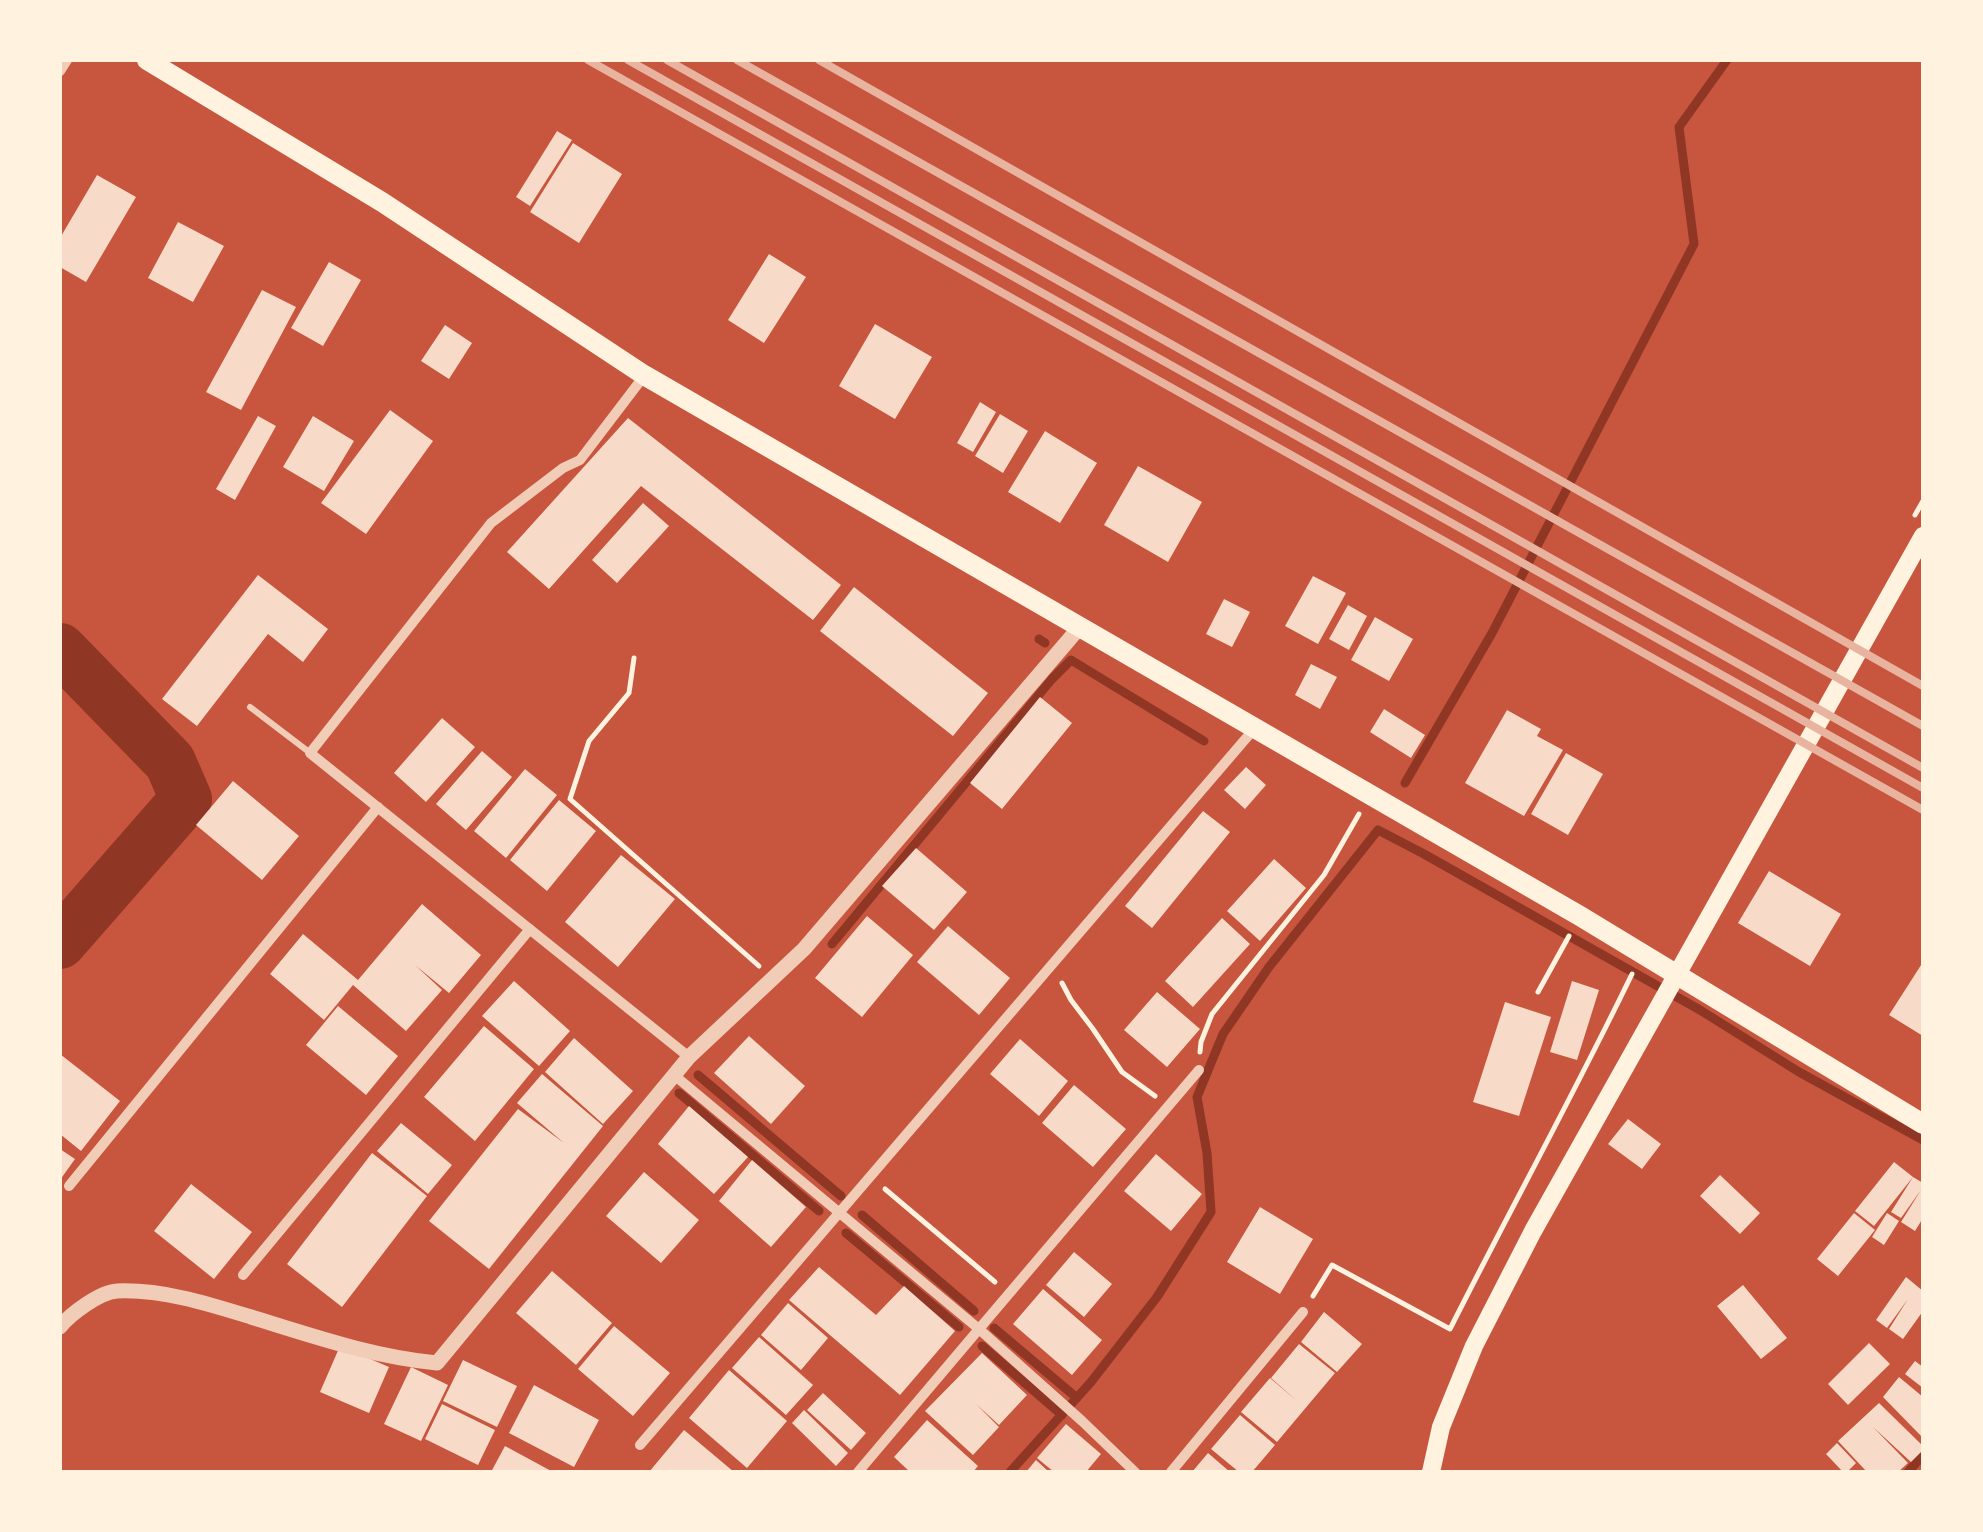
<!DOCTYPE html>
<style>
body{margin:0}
#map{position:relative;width:1983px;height:1532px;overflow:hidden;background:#c8553d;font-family:"Playfair Display",serif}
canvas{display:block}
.frame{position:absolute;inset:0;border:62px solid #fff3e0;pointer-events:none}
</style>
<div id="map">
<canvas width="1983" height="1532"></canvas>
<div class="frame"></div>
</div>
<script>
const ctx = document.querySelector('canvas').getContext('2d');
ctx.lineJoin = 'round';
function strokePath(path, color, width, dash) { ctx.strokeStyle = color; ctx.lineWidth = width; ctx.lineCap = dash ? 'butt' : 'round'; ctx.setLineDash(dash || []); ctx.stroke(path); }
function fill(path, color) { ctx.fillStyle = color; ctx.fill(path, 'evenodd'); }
strokePath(new Path2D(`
 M1039,639l6,4
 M1405,783l87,-150 202,-389 -15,-117 48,-67
 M832,944l220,-265 19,-19 133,81
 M698,1075l143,121
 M679,1093l140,118
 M862,1215l112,96
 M846,1233l113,94
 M994,1328l83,70
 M982,1346l80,69
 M1010,1472l81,-90 66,-85 54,-85 -4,-59 -10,-56 26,-63 46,-67 109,-137 46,24 276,156 99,62 124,68
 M1908,1472l15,-17`), '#8f3625', 9);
strokePath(new Path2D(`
 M60,649l110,113 16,37 -126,144`), '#8f3625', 52);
fill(new Path2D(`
 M557,131l15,9 -42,66 -14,-9z
 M573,143l49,31 -43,69 -49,-31z
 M97,175l39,22 -50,85 -26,-15v-29z
 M178,222l46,24 -31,56 -45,-24z
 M769,254l37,23 -42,66 -36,-23z
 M329,262l32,18 -38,66 -32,-18z
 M262,290l34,17 -55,103 -35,-18z
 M875,324l57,33 -37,62 -56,-33z
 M445,325l27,18 -23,36 -28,-18z
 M980,402l16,10 -23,40 -16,-9z
 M390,410l43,31 -67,93 -45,-31z
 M1000,414l28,17 -25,42 -28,-17z
 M258,416l18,10 -41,74 -19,-11z
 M313,416l41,25 -30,50 -41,-24z
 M628,418l213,167 -28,35 -172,-134 -92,103 -42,-37z
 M1045,431l52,32 -37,60 -52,-31z
 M1138,466l64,36 -34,60 -64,-37z
 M643,503l26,23 -52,57 -25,-23z
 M258,575l70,54 -25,33 -35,-28 -71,92 -35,-27z
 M1313,576l33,17 -28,51 -33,-18z
 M854,587l134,106 -35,43 -133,-105z
 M1224,599l26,13 -18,35 -26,-13z
 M1348,605l19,11 -18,34 -20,-11z
 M1375,617l38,22 -24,42 -38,-21z
 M1311,664l26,13 -17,32 -25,-14z
 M1040,697l32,26 -70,86 -32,-26z
 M1384,709l41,26 -14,23 -41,-26z
 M1507,710l34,19 -4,7 26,14 -39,66 -59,-33z
 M442,718l33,29 -49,55 -32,-29z
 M482,751l30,26 -46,53 -30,-26z
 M1566,753l37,21 -35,61 -37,-21z
 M1246,767l20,18 -21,24 -21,-19z
 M525,769l32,26 -51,63 -32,-27z
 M233,781l66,55 -37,44 -66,-55z
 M559,800l37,31 -49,60 -37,-31z
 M1203,811l27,21 -78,96 -27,-22z
 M916,848l51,44 -33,38 -52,-44z
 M621,855l54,44 -57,68 -53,-45z
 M1274,859l32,29 -46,53 -33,-30z
 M1769,871l72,43 -31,52 -72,-43z
 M422,904l59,51 -32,38 -34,-28 27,25 -36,41 -53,-46 -29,35 -54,-46 33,-40 55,46z
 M867,916l46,39 -51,62 -47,-39z
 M1222,918l28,26 -57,63 -28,-26z
 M948,926l62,52 -31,37 -62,-53z
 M1923,962v74l-34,-21z
 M514,981l56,50 -31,35 -57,-50z
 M1572,981l27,9 -22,70 -27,-8z
 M1157,992l43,37 -33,38 -43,-37z
 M1505,1002l46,15 -32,99 -46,-14z
 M338,1006l60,50 -32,39 -60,-50z
 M484,1026l50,43 -59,72 -51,-44z
 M749,1036l56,50 -34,38 -57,-51z
 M574,1038l59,53 -30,33 -58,-52z
 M1020,1039l48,42 -29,35 -49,-42z
 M60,1054l60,47 -39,50 -21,-17z
 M542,1074l61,52 -114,143 -60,-48 89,-112 46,34 -47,-40z
 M1074,1085l52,44 -33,38 -51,-44z
 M689,1106l59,51 -34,37 -56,-50z
 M1628,1119l33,25 -19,25 -34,-25z
 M401,1123l51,42 -24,29 -51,-43z
 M60,1149l15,10 -15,21z
 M372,1153l55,43 -85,111 -55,-43z
 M1156,1154l46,40 -31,37 -47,-40z
 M752,1160l54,47 -35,40 -52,-46z
 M1894,1162l19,15 -39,49 -19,-15z
 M644,1172l55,48 -38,43 -55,-47z
 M1720,1175l40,38 -20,21 -40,-38z
 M1913,1177l10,6v35l-8,13 -14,-9 20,-32 -20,28 -10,-6z
 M191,1184l61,48 -38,47 -60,-48z
 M1260,1207l53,32 -33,55 -53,-32z
 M1854,1213l21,17 -37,46 -21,-17z
 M1887,1213l12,8 -15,24 -12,-8z
 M1074,1252l38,32 -28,33 -38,-32z
 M819,1267l57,48 28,-29 51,45 -55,64 -111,-95z
 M552,1271l60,52 -36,42 -60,-52z
 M1906,1277l17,14v20l-20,28 -14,-10 19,-30 -21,29 -11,-8z
 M1743,1285l44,53 -26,21 -44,-53z
 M1043,1289l59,51 -30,35 -59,-51z
 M788,1303l40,35 -27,32 -40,-35z
 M1324,1312l38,32 -25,28 -36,-30z
 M614,1326l56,47 -37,43 -55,-47z
 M759,1337l54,48 -27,30 -54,-47z
 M1869,1343l21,21 -42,41 -20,-21z
 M1299,1344l36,29 -58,69 -36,-30 29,-34 27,23 -26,-23z
 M340,1346l49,21 -20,46 -49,-21z
 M982,1353l45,42 -28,30 -23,-21 23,23 -26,28 -48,-44z
 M463,1360l54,26 -20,41 -54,-26z
 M1915,1361l8,6v21l-18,-14z
 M411,1367l37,18 -27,56 -37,-17z
 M729,1370l58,51 -40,47 -58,-50z
 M1899,1377l24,20v41l-40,-41z
 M534,1385l65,35 -25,47 -65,-34z
 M823,1393l43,40 -15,17 -44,-40z
 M1879,1403l44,43v4l-12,12 -38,-35 35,36 -10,9h-31l-29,-31z
 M442,1404l53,26 -17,35 -53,-26z
 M804,1410l44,43 -12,13 -44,-43z
 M1240,1415l35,30 -23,27h-13l-28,-23z
 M927,1420l51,46 -5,6h-63l-16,-15z
 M1066,1424l35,30 -15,18h-32l-17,-14z
 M684,1430l50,42h-85z
 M1837,1443l19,20 -9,9h-4l-17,-18z
 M505,1446l48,26h-62z
 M1208,1453l22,19h-38z
 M1036,1460l13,12h-23z`), '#f7dbc8');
strokePath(new Path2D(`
 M1915,515l8,-14
 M634,658l-5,35 -40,48 -19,58 189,167
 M1062,983l9,17 22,29 29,43 33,24
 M1538,992l31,-56
 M1200,1052l1,-10 11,-28 112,-139 35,-61
 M885,1189l110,93
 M1313,1296l19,-31 118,64c60,-119 124,-235 182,-355`), '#fff3e0', 5);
strokePath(new Path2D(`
 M250,707l59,45`), '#f1ccb7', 6);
strokePath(new Path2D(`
 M60,71l7,-11
 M644,376l-64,84 -17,8 -72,55 -181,230 379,304
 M674,1075l305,254 220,-259
 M69,1186l309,-379
 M243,1275l287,-346
 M640,1445l614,-716
 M858,1472l121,-143 103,92 53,51
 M1171,1472l132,-160`), '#f1ccb7', 10);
strokePath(new Path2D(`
 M60,1327c10,-13 40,-35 57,-36 45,-2 92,13 134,26 62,19 122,40 186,46l252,-306 115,-108 275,-321`), '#f1ccb7', 15);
strokePath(new Path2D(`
 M1431,1472l10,-45 33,-81 59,-115 390,-695`), '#fff3e0', 18);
strokePath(new Path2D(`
 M147,60l235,142 262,173 936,541 343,208`), '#fff3e0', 20);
strokePath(new Path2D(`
 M588,60l1335,750
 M628,60l1295,728
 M667,60l1256,708
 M737,60l1186,666
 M819,60l1104,626`), '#e9b49f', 8);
</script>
